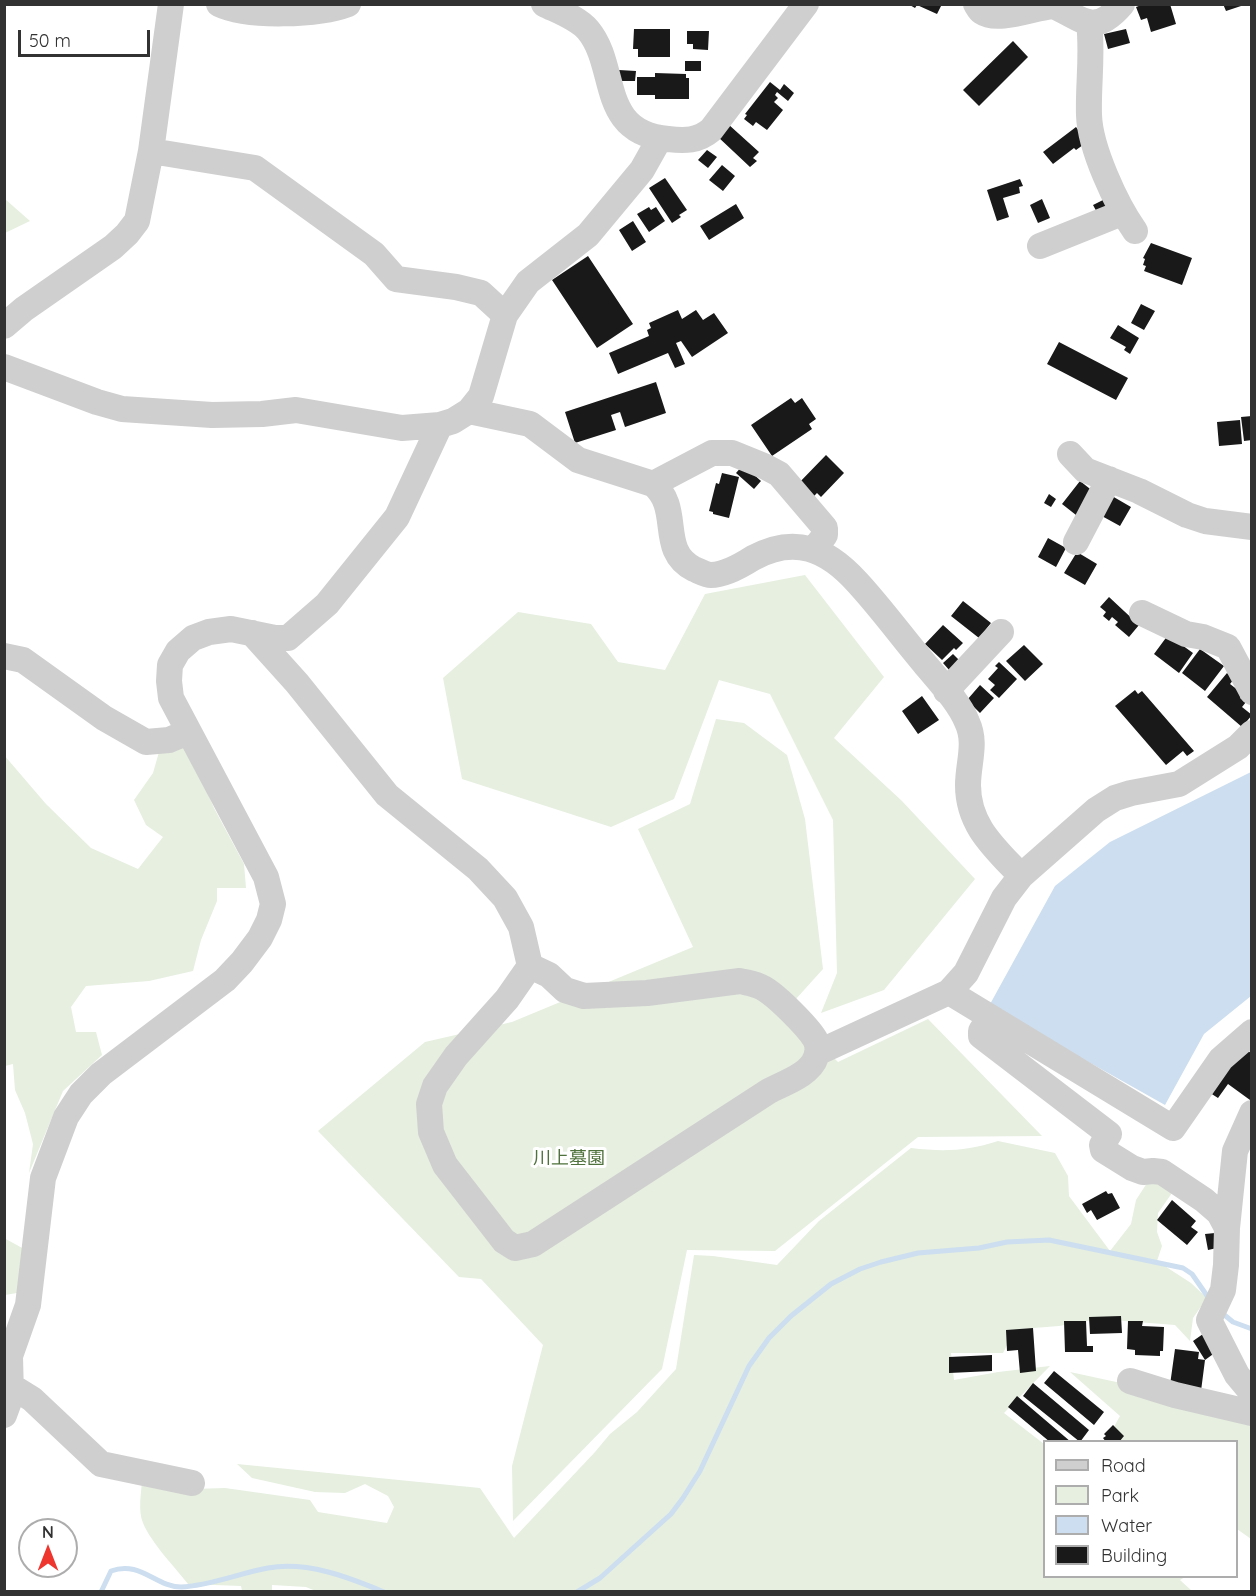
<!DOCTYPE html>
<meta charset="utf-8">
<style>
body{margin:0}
#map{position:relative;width:1256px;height:1596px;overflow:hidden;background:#fff;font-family:Quicksand,sans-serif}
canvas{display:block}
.frame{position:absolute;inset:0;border:6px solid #323232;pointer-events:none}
.legend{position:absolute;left:1043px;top:1440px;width:195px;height:138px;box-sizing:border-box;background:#fff;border:2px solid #adadad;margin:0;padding:8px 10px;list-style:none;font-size:18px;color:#323232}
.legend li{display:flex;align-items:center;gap:12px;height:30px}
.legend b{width:30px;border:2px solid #adadad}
.north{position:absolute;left:18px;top:1518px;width:60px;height:60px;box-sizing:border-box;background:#fff;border:2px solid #adadad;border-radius:50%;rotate:0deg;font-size:16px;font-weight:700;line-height:24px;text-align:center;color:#323232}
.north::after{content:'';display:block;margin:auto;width:21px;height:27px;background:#ee362f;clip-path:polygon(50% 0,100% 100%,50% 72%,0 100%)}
.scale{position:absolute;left:18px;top:30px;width:132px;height:27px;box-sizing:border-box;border:3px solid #323232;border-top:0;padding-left:8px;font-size:18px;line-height:21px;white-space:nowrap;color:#323232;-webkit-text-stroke:4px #fff;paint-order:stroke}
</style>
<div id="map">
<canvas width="1256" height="1596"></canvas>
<div class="frame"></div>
<ul class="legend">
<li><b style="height:8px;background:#cfcfcf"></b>Road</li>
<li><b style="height:16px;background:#e6efe0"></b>Park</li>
<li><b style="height:16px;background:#ccdeef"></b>Water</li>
<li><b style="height:16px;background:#191919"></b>Building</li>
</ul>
<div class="north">N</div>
<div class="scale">50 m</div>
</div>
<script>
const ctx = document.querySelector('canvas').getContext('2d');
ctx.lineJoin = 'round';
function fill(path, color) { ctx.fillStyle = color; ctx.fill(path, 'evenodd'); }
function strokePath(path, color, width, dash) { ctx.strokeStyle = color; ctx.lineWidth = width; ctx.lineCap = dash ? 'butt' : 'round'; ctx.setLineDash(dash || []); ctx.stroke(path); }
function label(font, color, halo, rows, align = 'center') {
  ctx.font = font + ' Quicksand,"Noto Sans JP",sans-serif'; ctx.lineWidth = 6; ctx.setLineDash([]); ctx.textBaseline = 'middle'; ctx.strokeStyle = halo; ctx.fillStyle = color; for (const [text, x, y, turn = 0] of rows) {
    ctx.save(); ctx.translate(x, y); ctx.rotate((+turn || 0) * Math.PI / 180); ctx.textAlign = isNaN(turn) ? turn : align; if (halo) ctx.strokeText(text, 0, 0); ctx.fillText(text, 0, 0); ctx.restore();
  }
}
fill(new Path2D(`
 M5,199l25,22 -25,12z
 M805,575l79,102 -50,61 68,63 73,78 -91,111 -63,23 16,-40 -4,-153 -63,-126 -51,-14 -45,119 -63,28 -149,-48 -19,-101 75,-66 73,12 27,38 47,8 40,-76z
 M716,719l28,4 43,32 18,64 18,150 -37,41 52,52 90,-43 114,117 -124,1 -143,114 -88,-1 -25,119 -149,152 -1,-55 31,-121 -62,-66 -22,-2 -141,-146 107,-89 87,-20 181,-75 -55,-118 52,-25z
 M186,744l28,64 30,56 2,24h-29v13l-16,39 -8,31 -44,10 -63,5 -15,21 5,25h20l6,23 -39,36 -34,82 4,-29 -8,-31 -10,-23 -2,-26 -8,2 -1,-311 42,49 45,44 47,21 25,-32 -17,-12 -12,-25 19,-27 8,-28z
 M998,1141l57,12 13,23 1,20 41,55 21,-27 5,-24 11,-17 14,-1 11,11 -14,20 -1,19 5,14 -5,15 34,22 16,15 -14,20 -3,23 -15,-16 -76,-6 -40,7 -38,3 -12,12 -6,12h-52l3,27 44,-8 52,-6 -46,47 40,31v132l141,1 -5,3 12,11 -874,1 -12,-5 -34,-2v6h-30l-1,-5 -53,-2c-14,-18 -36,-40 -45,-61 -5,-12 -2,-28 -1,-42l51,8 32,-1 85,12 8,12 69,11 7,-16 -6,-11 -23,-12 -20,9 -30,-1 -63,-14 -15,-14 243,24 34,50 81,-86 15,-18 27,-22 39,-43 18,-114 19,1 64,9 42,-44 92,-73c33,4 56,3 87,-7z
 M4,1238l31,17 -6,36 -24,4z
 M1070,1372l74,16 107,35v116l-14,-10 -1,-87 -130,-1 14,-25z`), '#e6efe0');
fill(new Path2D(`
 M1251,772v224l-47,38 -39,71 -176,-99 66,-120 55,-44z`), '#ccdeef');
strokePath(new Path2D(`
 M1222,1313l11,9 19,7
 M101,1592l10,-21c29,-11 45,16 70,16 28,-1 59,-14 87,-19 39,-7 80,9 116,24
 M577,1592l23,-14 71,-64 12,-16 17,-27 49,-105 20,-28 22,-22 40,-32 29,-15 21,-7 37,-9 61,-5 28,-6 42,-2 134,28 9,6 18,26`), '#ccdeef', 5);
fill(new Path2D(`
 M908,4h34l-5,10 -20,-9 -2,3z
 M1144,4h26l6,20 -25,8 -4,-14 -6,2 -5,-13z
 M1223,4h21v1l-18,6z
 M634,29h36v28h-32v-8h-5z
 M1126,29l4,14 -22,6 -4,-15z
 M687,31h22l-1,19 -15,-1v-5h-6z
 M1013,41l15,16 -49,49 -16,-16z
 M685,61h16v10h-16z
 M619,70l17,1 -1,10h-16z
 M655,73l31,1v4h3v21h-34v-4h-18v-18h18z
 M770,82l10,8 4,-6 10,9 -6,8 -11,-9 -2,3 3,3 -4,4 9,8 -16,20 -11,-8 -3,4 -9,-7 3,-4 -2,-1z
 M728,124l31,28 -6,6 4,3 -7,6 -33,-31z
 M1076,127l9,12 -2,6 -7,5 -2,-2 -21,16 -10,-12z
 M707,150l10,7 -9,11 -10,-8z
 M722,165l13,11 -12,15 -14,-11z
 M665,178l22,32 -8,5 2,2 -9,6 -23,-35z
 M1020,179l3,7 -4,1 1,6 -17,5 6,19 -12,4 -10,-31z
 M1042,199l8,19 -12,5 -8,-18z
 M1103,200l7,13 -10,5 -7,-13z
 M736,204l8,14 -35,22 -9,-14z
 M649,207l2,3 5,-3 9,14 -16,11 -12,-18z
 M633,221l13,21 -14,9 -13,-21z
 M1151,243l41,15 -10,27 -38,-14 2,-5 -3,-1 2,-6 -2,-1z
 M588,256l45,68 -36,24 -45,-68z
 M1141,304l14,7 -11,19 -13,-7z
 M678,310l4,9 14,-9 7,10 11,-7 14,20 -36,24 -11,-16 -5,2 9,21 -10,4 -7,-15 -50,21 -9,-21 40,-17 -2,-6 4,-2 -2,-5z
 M1118,325l21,13 -9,16 -6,-4 2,-3 -16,-9z
 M1059,342l69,36 -12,22 -69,-36z
 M656,382l10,31 -41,14 -5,-15 -9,3 5,15 -41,13 -10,-31z
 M791,398l4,5 7,-5 14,21 -7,5 3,5 -40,27 -21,-31z
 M1252,416v24l-8,1 -3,-24z
 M1240,420l2,24 -23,2 -2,-24z
 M826,455l18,18 -23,24 -4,-4 -7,7 -14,-14z
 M743,465l18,16 -7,8 -18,-16z
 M722,473l17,4 -10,41 -16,-4v-2l-4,-1 7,-28 3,1z
 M1080,481l14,11 -18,23 -14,-11z
 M1049,494l7,5 -5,8 -7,-4z
 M1112,496l19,11 -11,19 -20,-11z
 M1048,538l18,10 -10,19 -18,-10z
 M1077,552l20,12 -12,21 -21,-12z
 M1109,597l30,28 -10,12 -14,-12 3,-3 -6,-5 -3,4 -6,-5 3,-4 -6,-5z
 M963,601l28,22 -12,15 -28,-22z
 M943,625l20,18 -7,7 -2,-2 -12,12 -17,-16z
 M1168,635l25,18 -14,20 -25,-19z
 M1024,645l19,19 -18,17 -19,-20z
 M1200,649l24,17 -19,25 -23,-18z
 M953,654l8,8 -11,9 -7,-8z
 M999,662l18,17 -18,19 -9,-8 5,-5 -7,-6 10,-11 -3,-2z
 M1227,673l7,6 -4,5 13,10 -3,4 6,4 -4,5 10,8 -10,12 -35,-30z
 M980,685l14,13 -14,15 -13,-13z
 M1135,690l3,4 4,-3 52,60 -7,5 -4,-5 -17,14 -51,-59z
 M922,696l17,24 -21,14 -16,-23z
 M1246,1049l6,5v44l-2,2 -22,-16 -10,14 -11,-7z
 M1106,1191l2,3 4,-1 8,15 -23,12 -6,-10 -4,3 -5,-9z
 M1172,1200l24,21 -5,6 7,5 -11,13 -30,-25z
 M1215,1233l2,15 -9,2 -3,-16z
 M1121,1316l1,17 -32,1 -1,-17z
 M1064,1321h22l1,25h6v6h-28z
 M1128,1321h15l-1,5 22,1 -1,24h-3v5l-25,-1v-5l-8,-1z
 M1033,1328l3,43 -16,2 -2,-23 -11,1 -1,-21z
 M1203,1334l13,18 -11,8 -12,-19z
 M1175,1349l24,3 -1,7 7,1 -4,31 -31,-6z
 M992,1355v16l-43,2v-16z
 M1054,1371l50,41 -10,13 -50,-42z
 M1033,1383l56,47 -9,12 -57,-46z
 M1017,1396l54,46h-21l-42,-35z
 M1113,1425l11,11 -5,6h-13l-3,-4 3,-2 -2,-2z`), '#191919');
strokePath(new Path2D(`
 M219,4c29,14 100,11 129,0
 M544,4c14,7 34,14 44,26 31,37 9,102 80,109 17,2 30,2 43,-9l95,-126
 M976,4c2,3 3,6 6,8 16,11 53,-5 72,-6 29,14 41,30 68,-2
 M1089,22c4,32 -1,62 0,93 1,33 27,89 46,116
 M151,151l104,17 119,86 22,25 60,8 25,6 24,22
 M1040,246l82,-33
 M4,326l20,-17 89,-62 14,-13 10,-13 14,-70 20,-147
 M4,367l93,35 25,7 90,6 50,-1 34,-4 106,18 38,-3 13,-4 16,-10 12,-15 24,-81 23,-33 60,-47 54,-65 18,-32
 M469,411l61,13 48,36 75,24c30,25 4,66 41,85 5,2 12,6 17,6 14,0 31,-10 42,-17 42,-23 74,-9 104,24 24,26 45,55 67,81 14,17 35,39 43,59 10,21 1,41 1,63 0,41 27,63 53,91
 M1070,454l15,16 54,21 48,24 18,6 47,6
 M653,484l59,-31h20l32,13 15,8 46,54v7l-11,14
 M1076,542l33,-63
 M1142,613l44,21 17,3 25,10 24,45
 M252,633l45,50 90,112 91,74 27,29 16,29 9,39 -23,33 -51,57 -21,30 -6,18 2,28 14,33 59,76 11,7 18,-4 236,-153c15,-8 41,-16 47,-34 2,-5 2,-12 -1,-18 -8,-13 -39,-44 -52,-51 -7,-4 -15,-5 -23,-7l-93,12 -63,3 -19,-6 -16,-15 -19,-9
 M4,656l19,4 81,58 42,24 23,-2 19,-8
 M946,691l55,-59
 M949,992l224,136 48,-69 31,-27
 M990,1017l-9,14v5l128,98 -7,11 1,5 29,18 11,4 10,-1 9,1 42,28 15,13 8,15 -1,37 -3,25 -14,30 28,55 15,18
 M817,1053l132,-61 17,-19 38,-75 17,-22 75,-66 19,-12 16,-5 48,-9 59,-37 14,-14
 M1227,1228l8,-77 17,-38
 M1130,1381l45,14 77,18
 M11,1386l21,13 69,65 91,19
 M4,1415l7,-19 -1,-40 18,-51 15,-127 23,-61 15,-23 20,-20 124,-94 17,-18 18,-24 9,-18 4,-16 -7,-27 -95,-179 -2,-17 1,-16 8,-14 15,-13 16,-6 22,-3 44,9h13l39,-34 70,-87 43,-92`), '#cfcfcf', 26);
label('18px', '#4f713c', '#fff', [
 ["川上墓園",569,1159]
]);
</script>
